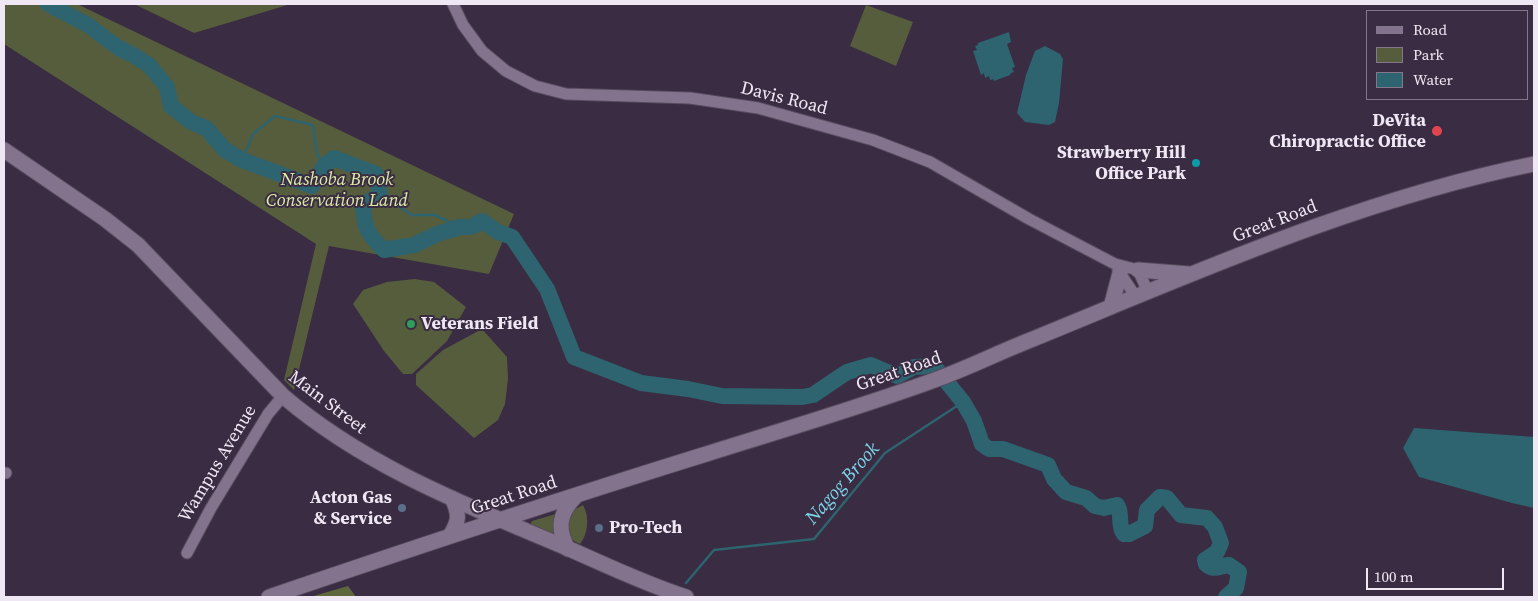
<!DOCTYPE html>
<style>
body{margin:0}
#map{position:relative;width:1538px;height:601px;overflow:hidden;background:#3a2c42;font-family:"Source Serif 4",serif}
canvas{display:block}
.frame{position:absolute;inset:0;border:5px solid #f0e7f5;pointer-events:none}
.legend{position:absolute;left:1366px;top:10px;width:162px;height:90px;box-sizing:border-box;background:#3a2c42;border:1px solid #83778a;margin:0;padding:6px 9px;list-style:none;font-size:15px;color:#f0e7f5}
.legend li{display:flex;align-items:center;gap:10px;height:25px}
.legend b{width:25px;border:1px solid #83778a}
.scale{position:absolute;left:1366px;top:568px;width:138px;height:22px;box-sizing:border-box;border:2px solid #f0e7f5;border-top:0;padding-left:6px;font-size:15px;line-height:18px;white-space:nowrap;color:#f0e7f5;-webkit-text-stroke:4px #3a2c42;paint-order:stroke}
</style>
<div id="map">
<canvas width="1538" height="601"></canvas>
<div class="frame"></div>
<ul class="legend">
<li><b style="height:6px;background:#83738d"></b>Road</li>
<li><b style="height:14px;background:#565d3d"></b>Park</li>
<li><b style="height:14px;background:#2d646f"></b>Water</li>
</ul>
<div class="scale">100 m</div>
</div>
<script>
const ctx = document.querySelector('canvas').getContext('2d');
ctx.lineJoin = 'round';
function fill(path, color) { ctx.fillStyle = color; ctx.fill(path, 'evenodd'); }
function strokePath(path, color, width, dash) { ctx.strokeStyle = color; ctx.lineWidth = width; ctx.lineCap = dash ? 'butt' : 'round'; ctx.setLineDash(dash || []); ctx.stroke(path); }
function label(font, color, halo, rows, align = 'center') {
  ctx.font = font + ' "Source Serif 4",serif'; ctx.lineWidth = 4; ctx.setLineDash([]); ctx.textBaseline = 'middle'; ctx.strokeStyle = halo; ctx.fillStyle = color; for (const [text, x, y, turn = 0] of rows) {
    ctx.save(); ctx.translate(x, y); ctx.rotate((+turn || 0) * Math.PI / 180); ctx.textAlign = isNaN(turn) ? turn : align; if (halo) ctx.strokeText(text, 0, 0); ctx.fillText(text, 0, 0); ctx.restore();
  }
}
fill(new Path2D(`
 M4,4h73l437,210 -25,60 -160,-28 -35,144 -10,-10 32,-136 -312,-200z
 M134,4h157l-97,29z
 M866,5l47,17 -17,44 -46,-20z
 M415,279l19,3 32,25 -19,34 -35,33h-9l-19,-23 -31,-47 10,-14 24,-8z
 M482,329l25,28 1,22 -3,25 -7,16 -24,18 -58,-53v-11l27,-24z
 M583,505c7,12 5,29 -3,39 -16,-6 -13,-18 -10,-32z
 M559,513l-1,23 -27,-12 1,-3z`), '#565d3d');
fill(new Path2D(`
 M348,586l8,11h-46z`), '#5e663e');
fill(new Path2D(`
 M1009,32l2,10 -4,2 8,23 -3,1 2,4 -3,1 -1,2 -16,6 -1,-2 -3,1 -1,-4 -4,2 -1,-5 -3,2 -8,-24 4,-1 -2,-4 3,-1v-2z
 M1045,46l15,8 3,5 -4,44 -4,19 -6,3 -24,-3 -8,-9 9,-38 9,-24z
 M1414,428l120,9v71l-22,-5 -93,-26 -16,-29z`), '#2d646f');
strokePath(new Path2D(`
 M242,160l11,-26 22,-18 38,9 4,29 7,12
 M380,195l32,20h23l25,12
 M686,583l28,-33 100,-11 71,-86 78,-51`), '#2d646f', 2.5);
strokePath(new Path2D(`
 M48,4l40,21 29,22 16,8 16,10 18,22 4,19 20,16 15,6 19,22 17,10 70,26 12,-20 10,-8 42,16 4,21 -17,10c1,22 4,29 21,45l30,-5 23,-11 23,-7h11l11,-6 16,11 14,5 35,52 27,68 67,26 47,6 34,7 80,1 11,-2 34,-23 24,-7 26,11 17,-9 20,-1 29,36 11,19 8,23 7,5h14l45,16 6,14 12,13 20,6 9,8 9,2 13,-3c6,8 0,20 7,29h5l16,-8 2,-16 13,-13 7,1 14,17 26,3 8,9 6,16 -4,9 -12,8 1,4c7,7 14,2 23,1l10,7 -3,16 -10,9`), '#2d646f', 16);
const street = new Path2D(`
 M453,4l10,21 19,26 24,20 29,15 31,8 124,4 68,10 115,32 57,22 99,57 86,45 23,6 10,22
 M1118,270l18,27
 M4,473h2
 M187,553l24,-45 57,-94 15,-18`);
const secondary = new Path2D(`
 M4,150l101,69 33,26 145,151c83,71 185,110 284,152 39,17 78,36 119,49
 M1138,270l51,4
 M1111,307l9,-34
 M450,536c9,-15 10,-21 2,-38
 M568,549c-12,-21 -8,-37 8,-53
 M269,597c144,-49 289,-97 434,-142 79,-25 159,-48 237,-77 32,-12 62,-27 93,-39 164,-67 327,-140 501,-175`);
strokePath(street, '#574b5e', 13);
strokePath(secondary, '#574b5e', 17);
strokePath(street, '#83738d', 11);
strokePath(secondary, '#83738d', 15);
for (const [x, y, r, color] of [
 [1437,131,6,"#e0444e"],
 [1196,163,5,"#0f9aa8"],
 [411,324,5,"#2e9e5b"],
 [402,508,5,"#5c6f8a"],
 [599,528,5,"#5c6f8a"]
]) { const dot = new Path2D(); dot.arc(x, y, r, 0, 2 * Math.PI); ctx.fillStyle = color; ctx.fill(dot); strokePath(dot, '#3a2c42', 2); }
label('18px', '#f0e7f5', '#3a2c42', [
 ["Davis Road",784,99,14],
 ["Great Road",1275,222,-21],
 ["Great Road",899,372,-19],
 ["Main Street",327,403,37],
 ["Wampus Avenue",218,464,-59],
 ["Great Road",514,496,-18]
]);
label('bold 18px', '#f0e7f5', '#3a2c42', [
 ["DeVita",1426,121],
 ["Chiropractic Office",1426,142],
 ["Strawberry Hill",1186,153],
 ["Office Park",1186,174],
 ["Veterans Field",421,324,"left"],
 ["Acton Gas",392,498],
 ["& Service",392,519],
 ["Pro-Tech",609,528,"left"]
], 'right');
label('italic 18px', '#dceba6', '#3a2c42', [
 ["Nashoba Brook",337,180],
 ["Conservation Land",337,201]
]);
label('italic 19px', '#7dd7ea', '#3a2c42', [
 ["Nagog Brook",843,484,-49]
]);
</script>
